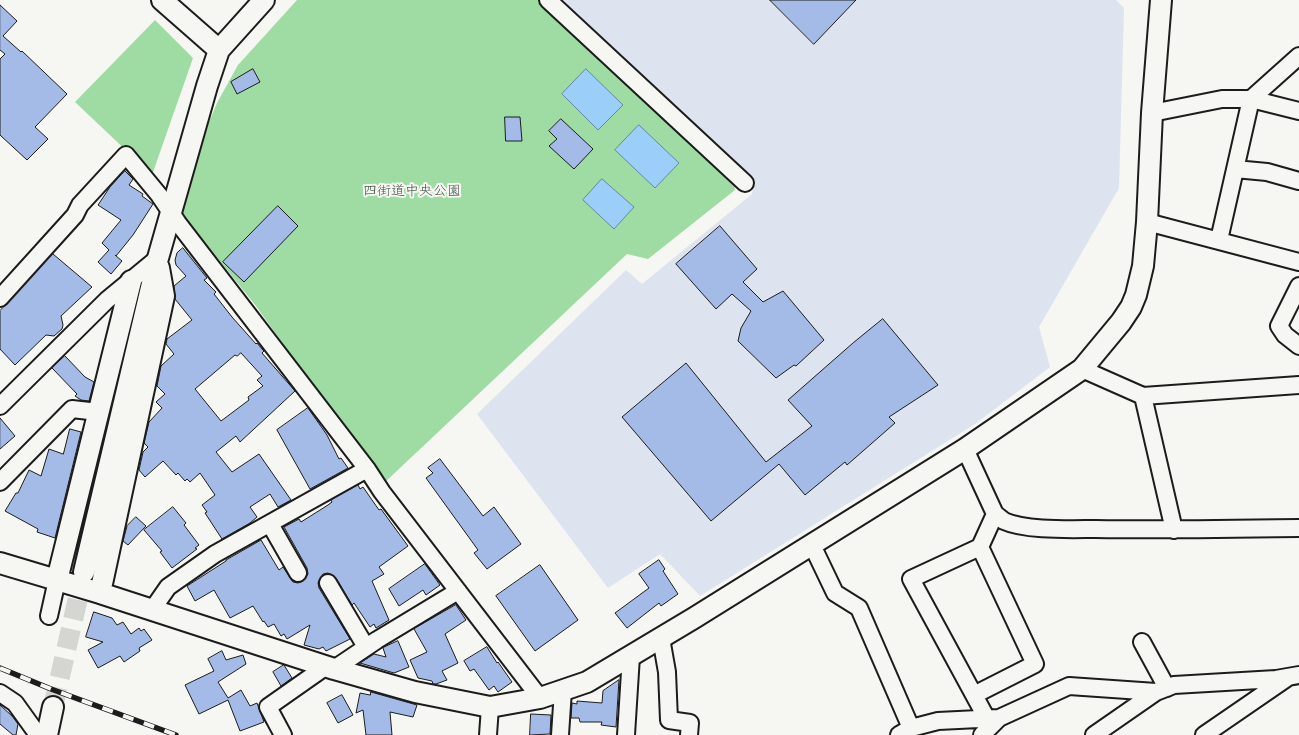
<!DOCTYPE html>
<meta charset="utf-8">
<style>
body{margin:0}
canvas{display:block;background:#f6f6f2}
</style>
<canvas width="1299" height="735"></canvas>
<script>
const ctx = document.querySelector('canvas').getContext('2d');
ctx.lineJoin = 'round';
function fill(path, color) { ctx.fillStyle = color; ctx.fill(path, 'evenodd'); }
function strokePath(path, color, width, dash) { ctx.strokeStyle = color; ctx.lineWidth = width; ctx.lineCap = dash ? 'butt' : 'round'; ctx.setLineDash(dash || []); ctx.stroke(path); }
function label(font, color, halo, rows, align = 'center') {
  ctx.font = font + ' Kalam,"Klee One",sans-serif'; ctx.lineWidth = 4; ctx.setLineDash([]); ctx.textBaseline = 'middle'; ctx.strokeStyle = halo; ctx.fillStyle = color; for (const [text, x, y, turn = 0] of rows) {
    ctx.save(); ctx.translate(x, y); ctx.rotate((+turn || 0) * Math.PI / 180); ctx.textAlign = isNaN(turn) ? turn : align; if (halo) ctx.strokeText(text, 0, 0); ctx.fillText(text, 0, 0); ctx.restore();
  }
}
fill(new Path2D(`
 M563,0h553l8,8 -5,180 -80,139 11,40 -75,57 -275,172 -40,-42 -52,34 -131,-174 149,-144 16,14 110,-90 2,-10 -23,-25z`), '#dde4ef');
fill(new Path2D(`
 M297,0h246l191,183 1,7 -87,69 -21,-5 -244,230 -127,-178 -74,-92 27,-92 8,-19 21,-38z
 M155,20l38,38 -41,117 -77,-73z`), '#9fdca4');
const water = new Path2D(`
 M586,69l37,36 -25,25 -36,-36z
 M639,125l40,38 -24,25 -40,-38z
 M602,179l32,28 -20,22 -31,-29z`);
fill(water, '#9bcff9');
strokePath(water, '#6887a1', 1);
const building = new Path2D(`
 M770,0h86l-42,44z
 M0,5l17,16 -14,15 18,16 1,-1 45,43 -32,33 13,12 -21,21 -27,-25v-76l5,-5 -5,-4z
 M253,69l7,13 -23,12 -6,-12z
 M505,117h15l2,24h-16z
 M561,119l32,30 -19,20 -25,-23 8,-7 -8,-8z
 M125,171l8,8 -4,6 14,9 -1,2 11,8 -20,31 -17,21 -1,-1 7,6 -11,13 -13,-12 11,-12 -7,-7 19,-23 -23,-15 12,-18z
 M278,206l20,20 -54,56 -21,-20z
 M720,226l37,43 -14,13 20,20 20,-11 41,49 -28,26 -2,-1 -18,13 -38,-37 3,-13 10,-17 -19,-17 -16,15 -40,-45z
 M183,248l24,30 -3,2 12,12 -2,2 18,23 24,27 1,-1 5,6 2,2 -2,2 33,38 -55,51 -4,-6 -20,16 16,20 27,-18 32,46 -13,7 -8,-13 -20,13 7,10 -7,6 -28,16 -17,-26 2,-1 -5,-7 13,-10 -15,-22 -10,9 -3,-3 -2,2 -7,-8 -2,2 -13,-14 -18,16 -6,-7 4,-18 5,-5 -4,-4 5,-21 13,-14 -6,-6 9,-8 -8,-8 4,-20 13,-12 -8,-10 1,-5 25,-19 -17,-21 -1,-13 12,-10 -10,-11 -1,-5 2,-7zM241,353l21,23 -5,4 6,6 -15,11 1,3 -28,21 -26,-32 40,-34 2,1z
 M53,254l39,33 -31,29 2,9 -1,4 -8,7 -8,-1 -31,30 -15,-16v-38z
 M883,319l55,66 -49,32 6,6 -48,42 -2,-3 -40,33 -26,-31 -68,57 -89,-104 64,-54 80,99 46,-36 -24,-26 65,-57z
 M65,356l20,21 9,5 -5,19 -8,-1 -6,-4 2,-2 -25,-26z
 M308,408l19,27 12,24 2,-1 7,10 -38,21 -33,-59z
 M0,418l15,18 -15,13z
 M70,429l11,3 -26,106 -18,-6 1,-3 -33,-18 11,-18h2l11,-23 12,6 8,-27 14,5z
 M440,459l43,57 11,-9 27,37 -34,25 -13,-16 4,-3 -52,-72 7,-5 -5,-5z
 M358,485l2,4 3,-2 16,23 2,-1 27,37 -29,21 5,7 -12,7 17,39 -13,8 -2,-4 -4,3 -16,-24 -2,2 -16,-27 -8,-5 -5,1 -3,4 -2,5 1,5 31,51 -24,12 -3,-4 -4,2 -15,-4 6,-20 -23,14 -3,-5 -3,2 -7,-12 -6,3 -4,-6 -1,1 -10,-16 -23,12 -16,-28 -19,11 -8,-15 39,-25v-1l35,-20 18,30 4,-3 10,15 5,1 5,-2 5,-7 -1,-6 -23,-41 15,-8 2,3 27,-17 4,-3 -1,-2z
 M173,507l13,16 -2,2 15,20 -4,3 2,1 -25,19 -12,-16 2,-1 -18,-21z
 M136,517l10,9 -18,19 -5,-4 4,-15z
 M659,560l6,9 -2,2 15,23 -17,12 -2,-3 -32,25 -12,-15 34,-25 -10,-14z
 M425,564l15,21 -14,10 -3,-5 -24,16 -10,-17z
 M540,565l38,55 -43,31 -39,-55z
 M456,605l10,15 -21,14 13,29 -16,8 5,9 -11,4h-3l-1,-3 -14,-3 -8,-18 17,-8 -13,-23z
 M94,612l18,6 5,7 6,-3 8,12 8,-6 2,3 3,-2 8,11 -13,8 1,3 -16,11 -4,-6 -22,12 -10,-18 15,-8 -17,-5z
 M398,641l11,26 -15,6 -34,-10 14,-9 12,3 -3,-9z
 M487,647l10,16 1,-1 14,20 -14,10 -4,-6 -5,4 -15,-21 -4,2 -6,-10z
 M222,651l4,9 17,-5 3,9 -28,18 10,16 13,-8 9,16 7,-3 7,19 -24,9 -12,-31 -29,14 -14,-29 29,-14 -6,-12z
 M284,665l8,13 -11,8 -8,-14z
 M619,680l-3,47 -15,-2 1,-3h-22l-1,-4h-8l1,-15 5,1v-3l25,2 1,-12z
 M371,692l46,13 -4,12 -23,-5 2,23h-26l-3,-25 -7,3 4,-20 10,2z
 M342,695l11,20 -15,8 -11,-20z
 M0,705l12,11 6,8 -2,11h-3l-13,-11z
 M531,714l20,1 -1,19 -20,1z`);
fill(building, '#a4bbe8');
strokePath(building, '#1c1c1c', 1);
strokePath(new Path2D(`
 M53,707l31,-135`), '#d5d5d2', 20, [20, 10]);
const minor = new Path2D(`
 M548,0l197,183
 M1152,113l70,-14h29l48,12
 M1235,169l32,3 32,9
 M1147,222l152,40
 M1219,240l32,-141 48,-43
 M1299,286l-20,40 6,9 14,11
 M0,298l75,-83 5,-10 46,-50 33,40 19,28 189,246 15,23 158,206
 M1082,369l61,27 156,-11
 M1143,396l31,134
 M0,406l107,-106 51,-42
 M965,449l30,65c3,2 6,5 9,7 22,10 67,8 92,8 67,1 135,0 203,-1
 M0,482l72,-73 26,3
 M270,524l28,49
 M812,545l23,48 24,15 52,120
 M328,583l38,64
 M152,610l16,-23 47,-33 152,-85
 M49,616l8,-36
 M661,638l6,34 2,48 21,3 -1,12
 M1142,642l25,46
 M334,669l43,-29 81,-49
 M0,693l15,10 23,32
 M974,695l61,-31 -55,-117
 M987,719l-76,-140 69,-32 15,-33
 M283,735l-15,-28 57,-40
 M488,735l2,-28
 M560,735l3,-45
 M626,735l5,-79
 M899,735l12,-7 27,-7 61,-3 70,-32 87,6
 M982,735l17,-17
 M1094,735l62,-43 18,-7 102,-6 23,-4
 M1204,735l83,-57`);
const tertiary = new Path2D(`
 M162,0l57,50
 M0,563l100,30 234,76 81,23 75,15 50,-9 47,-16 107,-64 271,-169 117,-80 39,-47 10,-15 5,-12 7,-29 4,-44 5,-109 9,-113
 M84,572l74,-314 49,-172 12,-36 45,-50
 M57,580l74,-299
 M100,593l64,-297 -5,-28
 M47,735l6,-28`);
strokePath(minor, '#1c1c1c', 20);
strokePath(tertiary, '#1c1c1c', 24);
strokePath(minor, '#f6f6f2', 16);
strokePath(tertiary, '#f6f6f2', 20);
const rail = new Path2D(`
 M0,668l51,21 125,46`);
strokePath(rail, '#1c1c1c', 5.5);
strokePath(rail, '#f6f6f2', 4, [11]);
label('14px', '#435645', '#f6f6f2', [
 ["四街道中央公園",412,193]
]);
</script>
